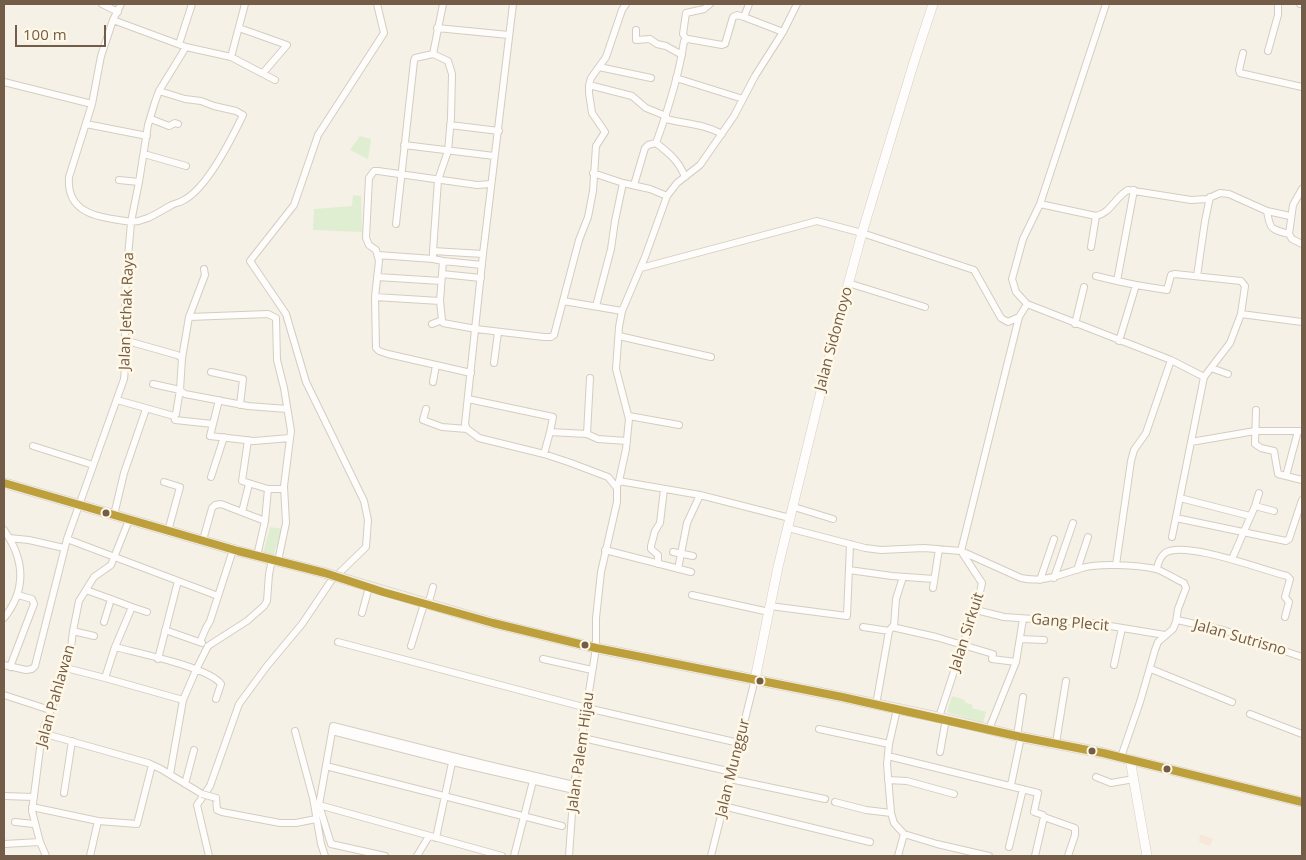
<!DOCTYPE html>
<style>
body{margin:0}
#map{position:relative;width:1306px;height:860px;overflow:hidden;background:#f6f1e6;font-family:"Open Sans",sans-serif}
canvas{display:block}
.frame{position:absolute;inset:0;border:5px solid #735c48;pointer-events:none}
.scale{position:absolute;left:15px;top:25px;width:91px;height:22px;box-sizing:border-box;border:2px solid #735c48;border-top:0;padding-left:6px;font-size:15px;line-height:18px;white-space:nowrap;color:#735c48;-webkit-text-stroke:4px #fff8e6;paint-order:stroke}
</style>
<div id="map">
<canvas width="1306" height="860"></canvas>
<div class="frame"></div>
<div class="scale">100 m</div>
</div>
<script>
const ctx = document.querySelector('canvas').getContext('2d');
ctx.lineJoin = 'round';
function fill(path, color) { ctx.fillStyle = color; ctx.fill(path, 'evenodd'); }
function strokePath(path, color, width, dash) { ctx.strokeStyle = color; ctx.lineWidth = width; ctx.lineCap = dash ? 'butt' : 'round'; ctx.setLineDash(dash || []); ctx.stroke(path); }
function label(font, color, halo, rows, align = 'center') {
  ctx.font = font + ' "Open Sans",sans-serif'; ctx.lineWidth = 5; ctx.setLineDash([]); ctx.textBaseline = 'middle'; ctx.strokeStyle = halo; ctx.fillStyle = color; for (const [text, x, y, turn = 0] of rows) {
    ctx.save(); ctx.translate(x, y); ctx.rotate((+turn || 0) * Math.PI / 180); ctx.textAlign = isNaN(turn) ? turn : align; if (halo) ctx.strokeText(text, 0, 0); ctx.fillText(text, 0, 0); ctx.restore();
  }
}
fill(new Path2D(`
 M1200,834l13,5 -3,7 -11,-4z`), '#f7e7d9');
fill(new Path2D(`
 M360,136l11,3 -3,20 -18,-9z
 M353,195l8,1 1,36 -49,-2 1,-21 38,-3z
 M270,527l13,2 -10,27 -10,-3z
 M952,696l13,4 -1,2 9,3 -1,3 14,4 -3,11 -36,-11z`), '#dfedd1');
const minor = new Path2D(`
 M102,4l16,8
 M513,4l-30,250 -18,170 2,5 12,9 65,16 27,9 37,14 9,11v14l-16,70 -5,46v30l-22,137 -5,71
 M1300,4h2
 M744,17l39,15
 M113,20l73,27 45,10 44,23
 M239,28l48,17 -24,28
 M437,28l72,7
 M636,30v10l14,-1 7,5 9,2 16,9
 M686,39l-3,-5 3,-21 18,-4 6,-5
 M179,44l13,-40
 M1268,51l10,-36v-11
 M1243,53l-4,17 1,3 62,14
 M433,54l15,7 4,13 -1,44 -3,33 -10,29 -5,71 50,3
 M231,57l14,-53
 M599,67l52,11
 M676,78l67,21
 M4,82l88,22
 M589,85l43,11 14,12 20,8
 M159,91l26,8 16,2 13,5 22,5 7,4c-11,23 -36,73 -59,85 -4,3 -10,3 -14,6 -13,7 -23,15 -39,16l8,-40 9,-57 7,-23 4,-11 27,-44
 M151,119l18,7 6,-3 3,1
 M666,119c20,5 38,5 56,15
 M86,124l61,12
 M450,125l49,6
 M404,145l90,11
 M144,154l42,12
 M593,173l30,10 27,6 17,7
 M685,177c-6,-16 -16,-24 -29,-34 12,-33 23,-67 28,-102l4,-2 34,6 3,-1 8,-27 4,-2 7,2 5,-13
 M119,180l20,2
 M634,185l11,-37 3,-3 8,-2
 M1040,204l56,12c15,-3 19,-19 32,-26l63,10 16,-1 13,-6 9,1 38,17 23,5
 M1267,211c3,19 4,18 22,23
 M396,224l18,-163 1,-3 18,-4 10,-50
 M1289,234l4,-29 9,-16
 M1289,234l3,5 10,5
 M1091,247l5,-31
 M433,251v8l10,2 -3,40
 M378,255l55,4
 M443,261l39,4
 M641,268l176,-47 45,12 112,37 27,48 7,4 11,-5
 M442,274l39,4
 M1096,276l21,5
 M1197,276l8,-55 5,-24
 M377,277l64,4
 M848,283l77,24
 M1136,285l31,5 4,-15 4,-1 66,7 4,5 -4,28
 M375,297l65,4 2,19 1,3 33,6 68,8h7l3,-2 25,-95 9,-23 5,-26 3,-45 9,-14 -13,-19 -3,-20v-8l2,-7 15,-21 16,-47 4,-6
 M563,301l59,10
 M1027,304l144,56 33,17
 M596,306l15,-57 4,-28 8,-38
 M189,317l79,-3 8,4 1,42 7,28 7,43 -7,55 2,37 -8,38
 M432,324l10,-4
 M1075,324l9,-37
 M619,336l92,21
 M1119,341l17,-56 -19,-4 17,-91
 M182,358l7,-41 16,-42 -1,-6
 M494,363l4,-31
 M1211,368l17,6
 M211,372l32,7 -3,26
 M471,373l-83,-19 -9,-3 -3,-3 -1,-51 4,-36 -3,-11 -7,-5 -3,-7 3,-60 5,-7h4l99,14 14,-1
 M590,378l-3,56 11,5 29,2
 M433,382l3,-17
 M153,384l27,6 5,4 63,12 39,3
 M468,399l85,18 -3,15 -6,22
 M117,400l57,16 2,-2 4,-24 2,-32 -5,-3 -53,-15
 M219,400l-9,36 44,5 36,-3
 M426,409l-3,11 19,7 25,2
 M1256,410l-1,34 6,4 13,3 4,23 24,6
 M174,416l1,4 38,4
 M629,416l50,9
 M550,432l37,2
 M248,440l-6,41 26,8h16
 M1191,442l64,-11h47
 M33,446l60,19
 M1286,476l12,-45
 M211,477l13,-40
 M619,481l7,-32 3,-30 -13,-50 3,-42 3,-16 23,-54 22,-61 10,-13 23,-18 34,-49 21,-40 28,-44 14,-28
 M164,482l16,5 -12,44
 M618,484l1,-3 81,14 90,23
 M1180,498l70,18
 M1255,506l19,5
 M794,507l39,12
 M242,512l7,-28
 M114,515l10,-42 22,-64
 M1176,518l110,23 3,-2 13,-39
 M788,528l77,20 16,2 43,-2 37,3 60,27c23,5 40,-4 61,-10 18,-5 55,-3 74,1 9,3 19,10 28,14l2,5 -8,21 -2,13 -3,7 -15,13 -3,8 -15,52 -19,55
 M4,530c21,30 23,59 0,88
 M1172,537l32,-160 26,-34 11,-29 61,8
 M9,538l20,2 35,8
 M67,539l151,57
 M203,540l9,-32 3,-3 6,-1 44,17
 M605,550l86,22
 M961,551l58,-234 8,-13 -11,-12 -4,-13 11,-40 17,-35 66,-200
 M673,552l20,4
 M257,556l8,-35 3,-32
 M1232,559l23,-53 4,-13
 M658,564v-9l-7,-6v-3l4,-15 5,-8 4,-34
 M1116,565l15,-104 3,-11 12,-17 25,-73
 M678,569l9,-46 13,-28
 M1157,569c1,-6 3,-12 8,-16 19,-13 98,17 122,23l3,3 -5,18 4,5 -4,15
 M849,570l43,6 42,3
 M1077,570l11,-33
 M1054,578l19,-55
 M1040,580l14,-41
 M933,588l6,-39
 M86,590l25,9 -7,23
 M692,595l77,17
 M111,599l21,8
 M428,605l5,-18
 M770,606l77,10 3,-72
 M976,610l28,7 88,6 73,12
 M362,613l7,-26
 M1177,620l46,10 79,27
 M863,627l26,4
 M894,627l2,-28 7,-22
 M165,630l37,13
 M73,631l21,5
 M1020,639l24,1
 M200,642l6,-14 4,-7 23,-71
 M338,642l249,66 152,35
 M411,646l13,-42
 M115,647c22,6 94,20 106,37l-5,15
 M158,659l20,-78
 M543,659l49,11
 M4,665l22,5 6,-1 3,-3 32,-127 57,-160c3,-24 0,-49 1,-73 0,-28 4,-56 6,-84 -29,-5 -65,-6 -62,-45l23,-73 9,-48 12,-36 8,-16
 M1114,665l8,-37
 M10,667l24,-63 -2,-5 -14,-4
 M66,668l39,10 78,22
 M1151,669l81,33
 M105,678l10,-31 17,-40 15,5
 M4,695l46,15
 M876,705l13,-74 3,-4 44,10 57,17 -1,5 24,3
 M897,709l-8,35 -2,20 4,49 3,10 10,11 33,10 52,12
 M1250,714l52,20
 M939,717l24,-73 13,-34 6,-27 -19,-29
 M819,729l70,15
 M989,729l27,-67 7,-43
 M295,731l18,67 8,46 4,12
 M332,731l125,32 117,27
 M42,733l106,30 13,6 41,25
 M1017,736l6,-39
 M583,738l149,34
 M1056,743l10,-62
 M940,752l6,-33
 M888,756l150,37 -4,19 9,3 1,2 -9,39
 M326,766l236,60
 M170,774l13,-74 13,-30 12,-24 39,-25 17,-15 3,-5 2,-27 3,-14
 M1096,777l15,6 23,-4
 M730,779l95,20
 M888,780l19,1 47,13
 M185,784l9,-34
 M1011,785l10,-48
 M64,793l8,-52
 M4,796l30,1
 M216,798l1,12 5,2 58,11h16l20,-4
 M835,802l31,8 25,3
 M319,805l12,39 54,12
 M723,806l147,36
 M32,807l66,14 39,3 15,-59
 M1044,817l31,11v7l-7,21
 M15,822l19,2
 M436,838l17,-80
 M4,844l36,-2
 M1009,847l14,-58
 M46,856l-6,-14 -8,-31 10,-78 17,-45 11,-32 3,-25 6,-30 15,-24 17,-12 18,-45
 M90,856l8,-35
 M209,856l-12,-51 13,-19 29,-82 28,-38 35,-42 29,-43 35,-34 2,-27 -4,-19 -58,-119 -20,-68 -36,-53 44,-56 24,-70 66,-102 -7,-29
 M417,856l12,-20
 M502,856l-183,-51 14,-79 151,38 90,21
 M514,856l19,-75
 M711,856l44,-177
 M898,856l6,-22`);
const secondary = new Path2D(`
 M755,679l23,-112 59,-241 25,-93 52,-171 19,-58
 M1130,759l17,97`);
const primary = new Path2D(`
 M4,483l234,68 87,22
 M351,581l142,42 103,25 246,49 104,22 75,18 82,16 199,49`);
strokePath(minor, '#d5ccc1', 8);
strokePath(secondary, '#d6cec3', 10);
strokePath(primary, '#d5cdc4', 11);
strokePath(minor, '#fefdfb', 6);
strokePath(secondary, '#fefdfb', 9);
strokePath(primary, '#f1eee3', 10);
const minorBridge = new Path2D(`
 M202,794l14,4`);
const primaryBridge = new Path2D(`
 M325,573l26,8`);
strokePath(minorBridge, '#d5ccc1', 8, []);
strokePath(primaryBridge, '#d5cdc4', 11, []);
strokePath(minorBridge, '#fefdfb', 6);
strokePath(primaryBridge, '#f1eee3', 10);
strokePath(new Path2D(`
 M4,483l234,68 87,22 58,19 110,31 103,25 246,49 179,40 82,16 199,49`), '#bd9f3c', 8);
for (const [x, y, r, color] of [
 [106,513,4.5,"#735c48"],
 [585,645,4.5,"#735c48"],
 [760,681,4.5,"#735c48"],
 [1092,751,4.5,"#735c48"],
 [1167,769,4.5,"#735c48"]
]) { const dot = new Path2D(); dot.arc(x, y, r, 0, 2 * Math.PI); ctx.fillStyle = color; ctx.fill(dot); strokePath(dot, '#fff8e6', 2); }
label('15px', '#735c48', '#fff8e6', [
 ["Jalan Jethak Raya",127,311,-88],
 ["Jalan Sidomoyo",834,339,-75],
 ["Gang Plecit",1070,623,5],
 ["Jalan Sirkuit",967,632,-72],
 ["Jalan Sutrisno",1240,638,16],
 ["Jalan Pahlawan",56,696,-74],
 ["Jalan Palem Hijau",581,752,-82],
 ["Jalan Munggur",733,768,-76]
]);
</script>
